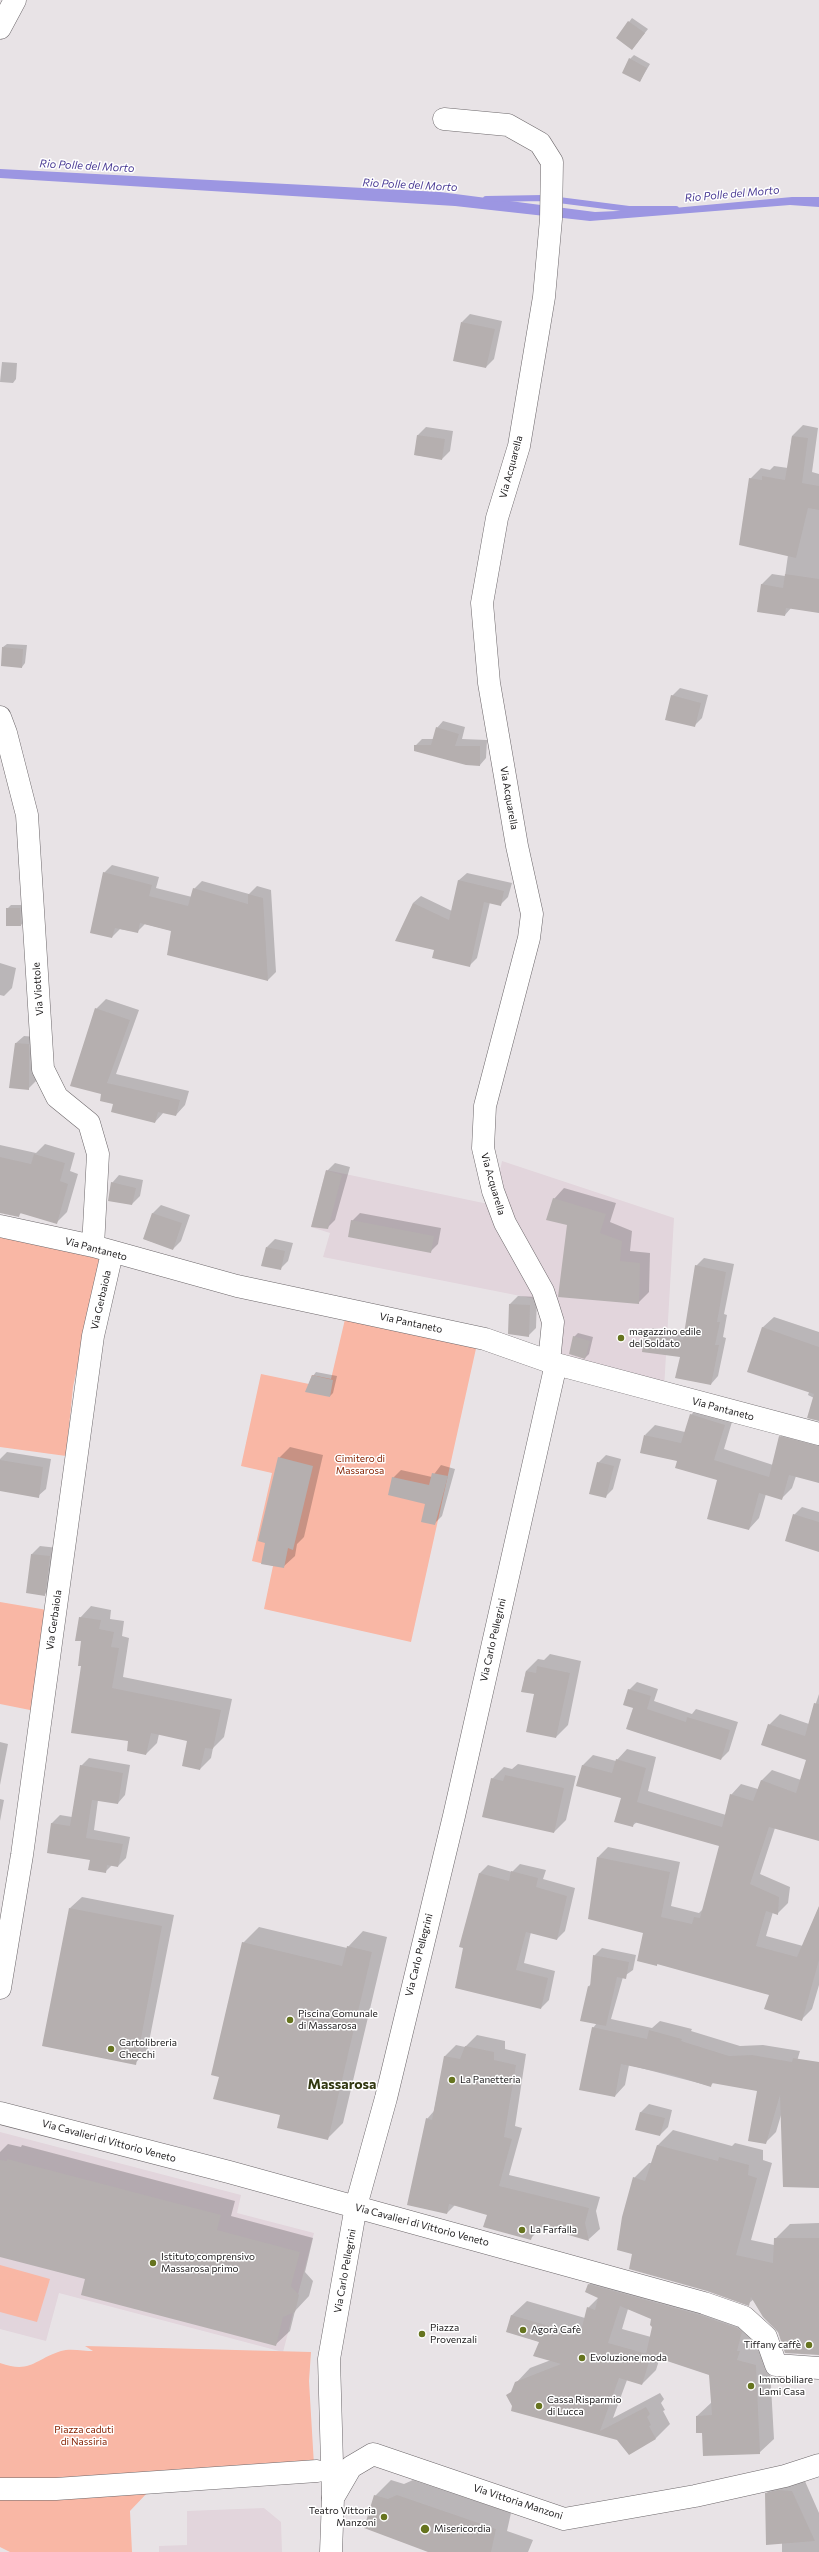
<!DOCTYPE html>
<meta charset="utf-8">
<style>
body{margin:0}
canvas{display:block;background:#e8e3e6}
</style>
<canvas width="819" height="2552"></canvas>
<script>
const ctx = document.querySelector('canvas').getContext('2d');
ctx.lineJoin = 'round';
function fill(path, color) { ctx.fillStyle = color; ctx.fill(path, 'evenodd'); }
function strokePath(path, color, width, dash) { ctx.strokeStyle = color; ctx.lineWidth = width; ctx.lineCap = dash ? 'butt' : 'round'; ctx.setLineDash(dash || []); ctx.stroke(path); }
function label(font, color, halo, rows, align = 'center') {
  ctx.font = font + ' Commissioner,sans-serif'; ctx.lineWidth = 3; ctx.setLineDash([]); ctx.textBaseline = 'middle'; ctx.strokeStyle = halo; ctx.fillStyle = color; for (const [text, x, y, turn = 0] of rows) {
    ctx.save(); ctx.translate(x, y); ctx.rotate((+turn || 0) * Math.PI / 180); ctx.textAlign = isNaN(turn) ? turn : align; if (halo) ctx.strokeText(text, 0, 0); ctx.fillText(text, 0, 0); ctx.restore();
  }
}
fill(new Path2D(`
 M502,1161l172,57 -10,171 -104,-32 -4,-54 -233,-46 7,-24 -19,-6 15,-57 167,35z
 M0,2132l241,63 -4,18 77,20 -31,119 -224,-59 -13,48 -46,-12z
 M264,2508l17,14 1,30h-123v-6l28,-1v-34z`), '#e2d5dc');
fill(new Path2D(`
 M0,1234l101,24 -28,129 -7,69 -66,-9z
 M346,1315l131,29 -66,298 -147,-33 9,-43 -21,-5 20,-88 -31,-7 20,-92 48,10 3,-9 19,4z
 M0,1602l53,9 -18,100 -35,-7z
 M0,2265l50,14 -13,43 -37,-10z
 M85,2346l226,6 -2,29 6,101 -167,10 -18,19 2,41h-122l-10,-5v-184c31,11 35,-4 61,-12 9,-3 23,0 32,0z`), '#f9b7a5');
fill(new Path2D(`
 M0,169l440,23 155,20 68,-3 129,-12h27v10l-29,-2 -200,16 -135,-15 -455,-28z`), '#9c96e2');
fill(new Path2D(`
 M632,18l16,11 -16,20 -15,-11z
 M634,55l16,9 -10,17 -10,-22z
 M470,314l32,7 -8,38 -8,8 -24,-45z
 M2,362l15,1 -1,16 -3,4 -13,-1z
 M803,425l15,3 -6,44 7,2v138l-28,-4 -6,7 -24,-30 11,-11 13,2 3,-21 -38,-76 11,-11 9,2 4,-4 14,2 4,-32z
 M426,427l27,4 -3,20 -8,8 -27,-4 3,-20z
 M7,644l20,1 -2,18 -3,4 -19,-20z
 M680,688l28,7 -6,23 -8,8 -22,-30z
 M443,721l22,6 -3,12 25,1 -1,18 -6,7 -65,-19 7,-7h12l3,-11z
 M112,865l47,12 -3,11 36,9 2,-8 8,-8 47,13 8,-8 14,4 5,82 -8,8 -95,-49 -28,-7 -8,8 -17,-3 -8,8 -8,-64z
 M467,873l45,10 -4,14 -8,8 -10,-3 -13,56 -8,8 -56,-63 8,-7 31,15 7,-31z
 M11,905h13l1,16 -4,4h-14v-16z
 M0,963l16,5 -4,20 -8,8 -4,-1z
 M106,999l33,11 -23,64 73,17 -4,14 -9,10 -12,-3 -9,10 -41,-18 -12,-10 -6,-85z
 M24,1036l12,1v44l-8,8 -18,-2 6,-44z
 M45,1144l30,9 -5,18 8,3 -11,38 -11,11 -34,-11 -4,4 -18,-4v-67l36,8z
 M335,1163l15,4 -15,53 -8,8v-57z
 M119,1175l24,5 -3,16 -8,8 -20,-21z
 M564,1188l52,15 -6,19 22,9 -2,20 20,2 -1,39 -11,11 -70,-79 -14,-25z
 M161,1205l29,10 -9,26 -8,8 -29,-10 9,-26z
 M360,1213l81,15 -3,16 -8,8 -78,-31z
 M275,1239l18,4 -5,18 -8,8 -13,-22z
 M704,1258l30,6 -10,50 3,1 -4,22 3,1 -8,38 -7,8 -30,-28 -36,-20 8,-8 32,4 11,-66z
 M518,1296l19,1 -1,31 -8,8 -18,-32z
 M774,1317l45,15v88l-5,-22 -6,-3 1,-3 -47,-64z
 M578,1333l15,4 -4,17 -4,4 -11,-21z
 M316,1372l21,4 -4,17 -3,3 -17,-20z
 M701,1404l33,11 -10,34 49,16 7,-28 11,-11 28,8v48l-23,-6 -4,12 -11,11 -15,-5 -7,24 -10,11 -31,-49 -40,-19 -33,-26 10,-10 30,7 6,-17z
 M290,1447l33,8 -19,82 -7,7 -2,12 -12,11 -4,-109z
 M7,1452l44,7 -5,30 -8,7 -38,-6v-31z
 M606,1455l15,4 -8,30 -8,8 -7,-34z
 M441,1465l14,4 -13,47 -8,8 -8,-21 -33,-25 8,-8 31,7z
 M802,1507l17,5v39l-25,-36z
 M40,1546l18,2 -6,39 -8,8 -12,-41z
 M91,1606l20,4 -1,9 14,2 -2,15 7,2 -6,39 109,22 -8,38 -11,11 -2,10 -11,11 -11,-29 -30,-6 -2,9 -11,11 -16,-14 -48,-75 -2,-47z
 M550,1654l31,7 -13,64 -12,12 -21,-44 -13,-2 4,-20 12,-12 6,1z
 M637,1682l21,7 -4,12 38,13 4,-5 42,13 -9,29 -8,8 -87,-52 -5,-17z
 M819,1694v146l-44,-12 -15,46 30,13 -2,16 -11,11 -4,-2 -7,24 37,10 16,-39v78l-7,24 -10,10 -32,-25 -112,-31 -1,2 -13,-33 -46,-75 10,-10 72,15 -9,44 28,7 4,-4 17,-64 -83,-23 -5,4 -10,-29 -40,-31 11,-11 23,6 11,-12 29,8 -8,34 78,24 5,-20 10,-11 17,5 4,-9 10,-10 29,10 6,-21 -38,-34 11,-11 29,10z
 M0,1742l8,2 -8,41z
 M89,1758l41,7 -5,30 -7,8 -20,-3 -4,30 36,7 -4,21 -8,8 -6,-1 -7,7 -14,-13 -43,-6 4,-30 8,-8 12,2 9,-51z
 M518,1764l58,12 -10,44 -12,12 -62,-53 12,-12 8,2z
 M0,1799l4,1 -4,21z
 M520,1864l26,6 -3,9 32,9 -10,43 -8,8 -26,-7 -7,31 31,8 -6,29 -8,8 -77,-60 16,-75 8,-8 24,7z
 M82,1897l92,18 -27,137 -12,11 -65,-155z
 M259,1927l88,21 16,-17 24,6 -44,186 -16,16 -107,-63 23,-133z
 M602,1948l34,7 -3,15 -10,7 -12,42 41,9 8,-7 32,8 -1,2 49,15 23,-1 37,6 -24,81 -10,10 -8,-52 -44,-8 -4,4 -81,-21 -4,20 -10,11 -22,-68 4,-5 -9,-36 3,-3 3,-28z
 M477,2035l28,6v8l21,5 -11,72 7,2 -13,47 91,22 -4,14 4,18 -11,10 -46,-13 -12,12 -43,-24 -33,-9 -8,8 -20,-94 7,-8 11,-55 11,-11 9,2z
 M649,2104l23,6 -4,17 -8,8 -24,-6 5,-17z
 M673,2130l59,16 3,-3 28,7v10l9,3 -21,77 23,5 1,-6 15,-15 29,-1v131l-41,-22 -24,-33 -6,5 -115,-51 1,-75 15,-15h3l6,-18z
 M8,2144l13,3 1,-2 213,56 -4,15 82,22 -8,34 8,9 -4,15 -14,15 -5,20 -15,14 -189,-67 -86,-22v-104z
 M603,2270l112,31 39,36 -3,9 18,5 5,88 -15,14 -56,-21 -6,-16 15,-14 -2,-28 -50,-17 -4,13 -14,14 -15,-4 -14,38 47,-25 4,6 -3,4 4,7 -2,1 7,13 -14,14 -27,15 -11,-14 -105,-33 -1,-15 4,-8 14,-15 21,-8 -11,-18 -33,-11 5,-16 15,-14 58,17 3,-10 11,-11 -10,-12zM628,2309l24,9 1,8 -2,11 -29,-8z
 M804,2479l15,34v39h-37v-10l-16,-48 12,-12z
 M391,2480l13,4 9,-4 98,33 -4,18 26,9 -5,12h-98l-55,-56z`), '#0003');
strokePath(new Path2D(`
 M486,199l57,-1 86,11h47`), '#9c96e2', 6);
fill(new Path2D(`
 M628,21l17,12 -13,17 -16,-12z
 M629,58l18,10 -7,14 -18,-9z
 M461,322l34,7 -9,39 -33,-7z
 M417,435l28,4 -3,21 -28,-5z
 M792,436l16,2 -6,45 17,3v24l-11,-2 -12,50 -57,-13 10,-67 13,2v-4l23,4z
 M785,574l34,5v34l-33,-5 -1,8 -28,-4 4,-28 22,4z
 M2,647l21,2 -1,19 -21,-2z
 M671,695l30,8 -6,24 -30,-7z
 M436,727l23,7 -4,12h25v20l-14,-1 -52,-14v-6h17z
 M103,872l49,13 -3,11 39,10 5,-18 55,16v-10l15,4 5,83 -101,-26 4,-24 -31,-8 -2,10 -23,-5 -3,10 -22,-5z
 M458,880l46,11 -3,15 -17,-4 -14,65 -38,-9 2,-8 -39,-9 18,-38 36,17z
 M6,908h14l1,18h-15z
 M95,1008l35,12 -23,63 73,17 -4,16 -18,-4 -3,11 -44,-11 2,-8 -13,-3 1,-7 -31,-8z
 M15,1043l14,1v46l-20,-2z
 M34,1154l31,9 -5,18 8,3 -11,40 -37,-11 -1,4 -19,-4v-56l31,7z
 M326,1170l16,5 -14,54 -17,-2z
 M111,1182l25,6 -4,17 -24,-4z
 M553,1198l53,16 -6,19 22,8 -2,20 20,2 -1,41 -81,-7 9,-72 -21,-5z
 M152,1213l30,10 -9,27 -30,-11z
 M351,1220l83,16 -3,17 -83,-16z
 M266,1247l19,4 -4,19 -20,-4z
 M695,1265l31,7 -9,50h3l-5,23h4l-8,40 -36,-7 5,-21 -38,-5 2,-17 39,5z
 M509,1304l21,1 -1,32 -21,-3z
 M762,1327l57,20v74l-12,-3 7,-24 -67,-22z
 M573,1336l17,5 -5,18 -16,-5z
 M312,1375l21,5 -3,17 -25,-5z
 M690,1414l35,11 -11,35 55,17 10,-41 40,10v37l-30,-8 -7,25 -23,-7 -10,37 -42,-11 10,-39 -42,-12 2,-7 -37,-8 4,-18 37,8z
 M278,1457l35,9 -20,84 -5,-2 -4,20 -23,-4 4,-21 -7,-2z
 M0,1460l43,7 -4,31 -39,-7z
 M597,1462l17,4 -8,32 -17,-4z
 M432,1473l16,3 -13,49 -14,-3 4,-18 -37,-9 4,-18 37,8z
 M793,1514l26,8v30l-34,-11z
 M31,1554l19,2 -5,40 -19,-3z
 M79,1617l22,3 -2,9 15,3 -3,15 8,1 -7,40 109,22 -8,39 -8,-1 -5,22 -18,-4 5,-25 -36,-8 -5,22 -19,-4 1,-10 -57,-8 10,-67h-3l3,-25h-6z
 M537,1666l33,7 -14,65 -30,-6 8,-38 -13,-2 5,-21 10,2z
 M628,1689l23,7 -4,13 39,13 1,-5 43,13 -9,30 -95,-31 7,-21 -10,-3z
 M814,1703l5,1v137l-50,-14 -19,57 29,13 -1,18 -12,-4 -10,35 41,11 22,-51v54l-17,61 -38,-12 5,-14 -112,-31v2l-20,-5 6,-28 -55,-14 9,-62 73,15 -9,45 31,7 2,-7 6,1 19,-72 -85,-24 -1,5 -19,-5 7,-24 -45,-12 6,-21 30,8 4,-14 30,9 -9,34 85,25 8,-33 23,7 8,-21 35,13 10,-33 -45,-15 7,-21 37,12z
 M80,1765l43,8 -5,31 -26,-4 -6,38 37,6 -5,23 -11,-2 -1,8 -18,-3 2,-10 -43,-7 4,-30 19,3z
 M505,1775l59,13 -10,45 -72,-16 9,-39 12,3z
 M511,1871l27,7 -2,9 31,9 -10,44 -31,-8 -10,38 32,8 -7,31 -86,-21 8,-40 -4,-1 20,-74 30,8z
 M69,1908l93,18 -26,139 -94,-19z
 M242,1942l100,24 5,-20 25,6 -44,188 -51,-12 3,-13 -67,-16 6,-22 -8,-2z
 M593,1955l36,7 -3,17 -9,-2 -11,49 -26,-5 8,-35 2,1z
 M592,2027l55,12 2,-9 33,9 -1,2 48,15 23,-1 40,7 1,-4 26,4v126l-36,-1 -3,-92 -14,49 -18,-3 9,-50 -45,-8 -1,4 -38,-12 -52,-11 -6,33 -36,-7z
 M465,2046l29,6v8l22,5 -12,72 8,2 -13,47 90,22 -4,15 4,18 -54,-16 -4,15 -48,-13 4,-12 -38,-11 -2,10 -40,-9 19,-87 6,2 12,-64 16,3z
 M640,2112l25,6 -5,18 -25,-6z
 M657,2145l61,16 1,-4 30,8 -1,10 9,3 -21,77 37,8 1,-25h45v117l-34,-2 -7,-21 -15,-15 -12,-20 -2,9 -42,-15 -78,-22 3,-15 -15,-4 5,-33 11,-40 12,4z
 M7,2159l214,56 -4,15 83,22 -9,34 8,9 -4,17 -12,5 -7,29 -195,-51 4,-16 -85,-22v-97l7,1z
 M588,2284l112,31 37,13 5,4 -5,19h3l-3,9 19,5 4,89 -57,2 -1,-23h-6v-17l16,-1 -3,-40 -63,-21 6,-27 -2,-2 1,-6 -31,-13 -12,37 43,12 -9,30 -23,-7 -19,53 46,-24 4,7 -3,3 4,8 -2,1 7,13 -27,16 -12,-15 -106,-29 1,-5 -6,-11 5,-3 4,-10 46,-18 -28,-8 6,-14 -33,-10 5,-17 69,20 7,-28 8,3 3,-12 -13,-6z
 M779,2490l13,1 23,50 -49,4 -1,-52z
 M374,2495l14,4 9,-4 99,34 -5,23h-63l-64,-24z`), '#b5afaf');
const minor = new Path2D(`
 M0,28l15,-28
 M444,119l64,6 32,18 12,19 -1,57 -7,78 -25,149 -22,72 -15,85 7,80 28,163 15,68 -3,24 -44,168 -2,42 10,43 12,32 38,68 5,15 5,16 -4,40
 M0,717l6,16 21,82 16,254 14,28 32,26 9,31 -5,92
 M0,1226l93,20 144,40 248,53 71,25 263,70
 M0,1988l22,-133 71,-519 19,-83
 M0,2113l229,59 475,131 40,14 22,20 10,28 43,3
 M0,2489h56l261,-18
 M333,2498l-4,-139 27,-153 30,-108 68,-282 102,-452`);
const major = new Path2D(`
 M331,2552l2,-54 18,-31 22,-13 191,65 131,-23 90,-20 34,-11`);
strokePath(minor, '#6d686b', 23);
strokePath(major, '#6d686b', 23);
strokePath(minor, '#fff', 22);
strokePath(major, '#fff', 22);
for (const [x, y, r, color] of [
 [621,1338,4,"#66741f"],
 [290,2020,4,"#66741f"],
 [111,2049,4,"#66741f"],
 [452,2080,4,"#66741f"],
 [522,2230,4,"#66741f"],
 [153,2263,4,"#66741f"],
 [523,2330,4,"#66741f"],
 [422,2334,4,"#66741f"],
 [809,2345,4,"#66741f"],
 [582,2358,4,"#66741f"],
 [751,2386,4,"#66741f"],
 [539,2406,4,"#66741f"],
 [384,2517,4,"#66741f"],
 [425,2529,5,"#66741f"]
]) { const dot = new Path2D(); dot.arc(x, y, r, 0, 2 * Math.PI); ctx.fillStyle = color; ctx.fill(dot); strokePath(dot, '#fff', 1.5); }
label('10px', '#232122', '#fff', [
 ["Via Acquarella",511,467,-75],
 ["Via Acquarella",509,798,80],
 ["Via Viottole",38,989,-94],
 ["Via Acquarella",493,1184,74],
 ["Via Pantaneto",96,1249,15],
 ["Via Gerbaiola",101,1300,-77],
 ["Via Pantaneto",411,1323,12],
 ["Via Pantaneto",723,1409,15],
 ["Via Gerbaiola",54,1620,-82],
 ["Via Carlo Pellegrini",493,1640,-77],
 ["Via Carlo Pellegrini",419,1955,-76],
 ["Via Cavalieri di Vittorio Veneto",109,2141,15],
 ["Via Cavalieri di Vittorio Veneto",422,2225,15],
 ["Via Carlo Pellegrini",345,2271,-80],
 ["Via Vittoria Manzoni",518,2502,18]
]);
label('10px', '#232122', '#fff', [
 ["magazzino edile",629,1332],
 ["del Soldato",629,1344],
 ["Piscina Comunale",298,2014],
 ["di Massarosa",298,2026],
 ["Cartolibreria",119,2043],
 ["Checchi",119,2055],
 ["La Panetteria",460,2080],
 ["La Farfalla",530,2230],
 ["Istituto comprensivo",161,2257],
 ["Massarosa primo",161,2269],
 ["Piazza",430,2328],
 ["Provenzali",430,2340],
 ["Agorà Cafè",531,2330],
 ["Tiffany caffè",801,2345,"right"],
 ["Evoluzione moda",590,2358],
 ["Immobiliare",759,2380],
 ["Lami Casa",759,2392],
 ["Cassa Risparmio",547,2400],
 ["di Lucca",547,2412],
 ["Teatro Vittoria",376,2511,"right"],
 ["Manzoni",376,2523,"right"],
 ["Misericordia",434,2529]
], 'left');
label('10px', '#852101', '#fff', [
 ["Cimitero di",360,1459],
 ["Massarosa",360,1471],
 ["Piazza caduti",84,2430],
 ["di Nassiria",84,2442]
]);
label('italic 11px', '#4b3c95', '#fff', [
 ["Rio Polle del Morto",87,166,3],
 ["Rio Polle del Morto",410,185,3],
 ["Rio Polle del Morto",732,194,-5]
]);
label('bold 14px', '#323811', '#fff', [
 ["Massarosa",342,2084]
]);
</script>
